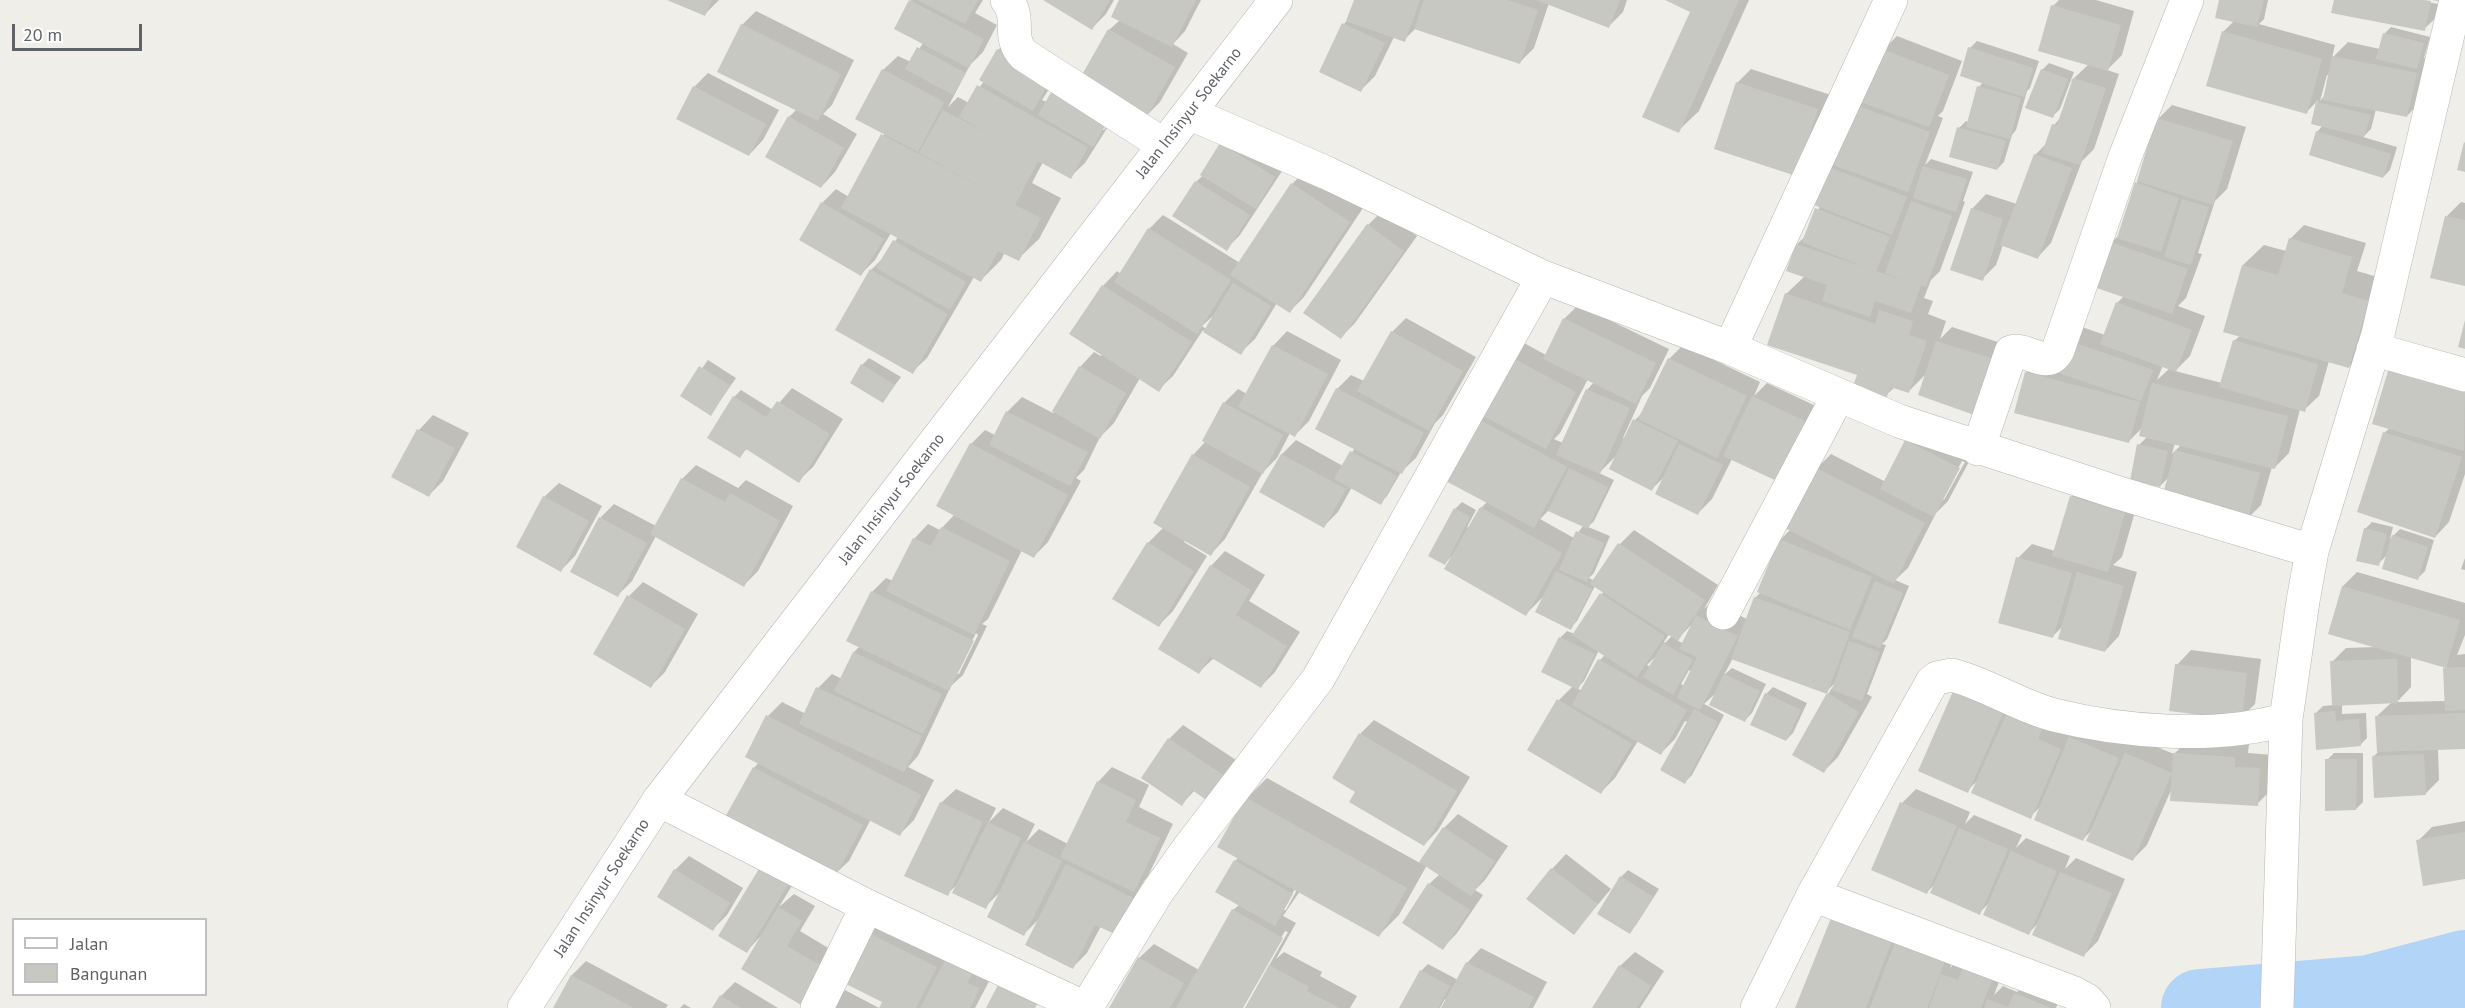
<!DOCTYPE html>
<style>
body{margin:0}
#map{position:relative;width:2465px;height:1008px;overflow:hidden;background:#efeee8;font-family:"PT Sans",sans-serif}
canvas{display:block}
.legend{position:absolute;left:12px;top:918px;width:195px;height:78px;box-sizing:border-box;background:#fff;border:2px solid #bfc0c2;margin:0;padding:8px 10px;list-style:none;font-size:18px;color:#5f6266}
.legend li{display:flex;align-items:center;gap:12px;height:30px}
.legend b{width:30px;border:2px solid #bfc0c2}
.scale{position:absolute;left:12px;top:24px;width:130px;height:27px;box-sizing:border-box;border:3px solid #5f6266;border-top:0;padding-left:8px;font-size:18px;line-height:21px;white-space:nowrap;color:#5f6266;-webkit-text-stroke:4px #fff;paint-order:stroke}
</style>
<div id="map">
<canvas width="2465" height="1008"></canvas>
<ul class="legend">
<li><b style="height:8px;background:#fff"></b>Jalan</li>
<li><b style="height:16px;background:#c8c8c3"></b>Bangunan</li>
</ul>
<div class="scale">20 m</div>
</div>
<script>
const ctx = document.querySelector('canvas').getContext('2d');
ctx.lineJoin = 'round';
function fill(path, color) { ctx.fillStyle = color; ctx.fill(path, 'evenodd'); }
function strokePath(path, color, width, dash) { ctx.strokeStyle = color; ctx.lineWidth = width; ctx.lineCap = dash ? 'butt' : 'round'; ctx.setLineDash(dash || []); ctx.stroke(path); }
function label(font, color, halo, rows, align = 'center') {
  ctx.font = font + ' "PT Sans",sans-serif'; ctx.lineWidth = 6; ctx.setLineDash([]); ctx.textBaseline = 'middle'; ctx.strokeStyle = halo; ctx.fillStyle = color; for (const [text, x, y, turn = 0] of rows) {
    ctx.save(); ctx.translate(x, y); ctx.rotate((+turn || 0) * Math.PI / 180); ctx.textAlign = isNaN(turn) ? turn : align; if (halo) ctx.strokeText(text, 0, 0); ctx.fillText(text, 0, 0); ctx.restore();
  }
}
fill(new Path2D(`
 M670,0h49l-14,14z
 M911,0h72l-8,13 22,12 -14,27 -13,13 -22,42 10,-10 11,6 15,-22 14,-31 14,-14 52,30 -22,34 5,2 36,-27 26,-45 11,-10 1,-20h80l-16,31 -12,13 15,9 -28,49 -14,14 -23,-13 -38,60 -15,14 -27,-15 -11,21 29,15 -22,41 -21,20 -13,-7 -4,8 -20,20 -7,-3 -47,81 -15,14 -75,-43 34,-59 13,-13 14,-20 -7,-4 -16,27 -14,14 -39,-71 14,-14 13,8 36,-64 -2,-63 15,-14 13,6 12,-19 -27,-15zM1117,108l-13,22h-3z
 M1047,0h67l-8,14 -14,14z
 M1356,0h271l-4,12 -14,14 -60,-23 -15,45 -15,15 -103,-35 -12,12 -10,-3 -19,39 -14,14 -17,-66 5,-6z
 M1669,0h80l-50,111 -21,20 14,-120z
 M2059,0h37l38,11 -12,44 -15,15 12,4 -25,75 -12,12 -31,82 -14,15 -34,-13 -7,20 -14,14 -10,-70 14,-15 31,10 18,-49 13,-13 6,-17 7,-8 12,-35 -2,-1 18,-17 -36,-58z
 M2221,0h47l-4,19 -5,5 76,21 -3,13 16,-16 32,7 4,-15 7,-7 39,10 -6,21 6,1 -9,42 -14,15 -31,-7 -5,20 -8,8 34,10 -7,23 -7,7 -66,-45 6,-7 -10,-2 5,-23 -12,13 -83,-81 11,-11zM2327,75h3l-5,20 -5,6z
 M2335,0h81l22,4 1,-3 -7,-1h10l-3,15 -15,14z
 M756,11l98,49 -22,45 -9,9 34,20 -22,38 -14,15 -32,-70 8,-8 -55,-84z
 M1897,36l65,25 -19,50 -5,5 5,2 -18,47 6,-6 42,13 -10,29 2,1 -25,69 -9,9 -7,18 9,3 -5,13 18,7 -6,18 12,-12 58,19 -19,54 -64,-27 -18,18 -14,-4 -9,8 -27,-21 -73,-80 19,-18 -8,-32 10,-9 13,-29 10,-38 5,-5 48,-113z
 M1977,41l62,20 -9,27 -3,3 -11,39 -4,5 -8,27 -7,7 -38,-41 7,-7 3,1 10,-35 4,-5 -13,-34z
 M2049,63l25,9 -14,37 -7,7 -11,-46z
 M1751,69l80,26 -21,65 -73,-77z
 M708,73l71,37 -16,30 -14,15 -55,-68z
 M2172,105l74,22 -19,62 -12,12 -17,52 4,1 -16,44 -8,8 27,10 -15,40 -15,15 47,12 12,-42 6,-5 3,-71 21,-20 22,6 4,-12 14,-14 62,18 -9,28 31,9 -19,66 -20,21 -20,-6 -10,35 -15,14 -4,-1 -11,44 -14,14h-3l-11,38 -14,14 -78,-42 -9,9 -21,-41 8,-8 -4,-10 -14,14 -103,-68 56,-46 23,8 12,-32 7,-7 -13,-53 9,-9 38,-115zM2163,365l7,3 -13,12zM2175,443l6,2 -9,9z
 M1221,144l67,18 -48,73 -14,14 -30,-67 7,-7z
 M1306,170l57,38 -59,89 -14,14 -13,-8 -22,36 -15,14 -37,-23 -30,46 -15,14 -18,-12 -26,45 -14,14 -16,33 -8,8 5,3 -33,61 -14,14 -12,-6 -34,69 -6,5 5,2 -24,49 -12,11 -33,70 -10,11 26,13 -20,40 -14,14 -29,-15 -22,42 -15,14 -27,-14 -28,46 15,-13 21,12 -15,25 45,27 -22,36 -63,-57 -13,14 19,-91 -40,-41 28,-51 5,-6 9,-46 14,-14 24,12 12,-26 14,-14 10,5 12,-27 6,-6 12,-54 14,-14 7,3 21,-42 14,-15 12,6 15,-16 16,-70 14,-14 10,5 13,-24 14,-14 31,16 27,-46 14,-15 7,4 1,-2 -31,-20 32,-48 14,-15 4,3 28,-45 14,-14 77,48 52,-79zM1213,316l-7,13 -4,-3zM976,633l2,2 -19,39h-4z
 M2461,202l4,1v81l-18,-68z
 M1382,211l35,25 -62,87 -14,14 27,-112z
 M1578,305l91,44 -19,39 -8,8 -19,42 2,1 10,-19 8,-8 26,-53 14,-14 77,37 -6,14 13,-13 53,25 -27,58 -61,-7 -20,40 -14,14 -32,-38 -14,14 -36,-33 -17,17 15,7 -20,41 -6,6 22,9 -16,37 -5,5 6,3 25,-37 14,-14 84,55 -14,24 7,-7 36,17 8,-21 6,-6 19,-52 11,-11 26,-61 14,-14 55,28 21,-41 14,-14 52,27 -25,47 -12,12 -28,55 -13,12 14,6 -22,53 -5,5 4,1 -19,49 5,3 -34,60 -14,14 4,-77 8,-12 -10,10 -93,-34 -9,17 8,-7 34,16 -14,29 -7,7 -33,-15 -2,2 14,8 -32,60 -7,7 3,-60 -3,-1 -10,18 -15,15 -22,-13 -23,37 -14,14 -42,-92 14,-14 -13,-48 7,-7 8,3 29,-43 -9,-5 -18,35 -7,7 -26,-32 -18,18 -72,-60 -9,9 10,-54 7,-7 14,8 -9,17 3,1 11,-20 6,-6 -43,-24 80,-135 22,12 18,-36zM1588,379l6,3 -7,8 -24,53 -9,-4 6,-6zM1962,461l3,1 -21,38h-3zM1549,510l34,16 -9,12 -34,-19zM1692,624l-8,20 -7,-4zM1669,634l3,2 -7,7 -1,-1zM1599,650l7,4 -6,6 -18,31 -5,-3 7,-7zM1655,657l-4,10 -4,-2zM1689,670l2,1 -7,15 -3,-2zM1717,692l-7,15 -6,-3z
 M1406,318l70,39 -33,58 -8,8 -19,35 -15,14 -14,24 -7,7 -28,-16 -14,25 -14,14 -63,-35 21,-37 14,-14 47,26 12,-18 -18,-59 14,-14 13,6 28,-49z
 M1287,331l54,29 -32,61 -14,14 -5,-2 -13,25 -14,14 -38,67 -14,15 -26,-14 -1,2 23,14 -34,55 -14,14 -45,-27 34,-55 16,-16 29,-72 13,-14 18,-38 14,-14 9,5 26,-48z
 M869,358l32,19 -18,24 -21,-36z
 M708,360l28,18 -25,36 -29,-18z
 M2465,365v109l-16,48 -14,15 -51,-104z
 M792,388l51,31 -30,48 -15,14 -51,-32 -8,7 -5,-59 7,-7 32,20z
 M433,415l36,18 -26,48 -14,14 -36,-19 26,-46z
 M696,465l42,23 8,-8 47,26 -35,65 -14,14 -88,-49 -24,45 -14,14 -18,-77 14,-14 42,22 26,-47z
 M559,483l43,23 -27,50 -14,14 -17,-73z
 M2085,483l54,15 -17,59 -9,8 24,7 -18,64 -14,15 -42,-25 -10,10 -35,-78 14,-14 23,7 16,-54z
 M2372,522l21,5 -3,12 10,-10 34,11 -9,31 -7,7 -31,-23 -9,9 -13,-35z
 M1225,551l40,24 -16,26 51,31 -25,40 -14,14 -47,-28 -15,14 -39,-24 51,-82z
 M2465,558v12l-4,-1z
 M2357,572l108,31v32l-8,20 8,-1v93l-27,1 1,32 -14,14 -51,-38 4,-4 -1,-36 15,-14 -50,2v10l24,-1 1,25 -7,7 -44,-32 7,-7 11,-1 -2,-43 14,-14 30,-1 -46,-14 13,-47zM2411,656l36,10 -2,3 1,32 -49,1 14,-15z
 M643,582l55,32 -33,58 -14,14 -22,-90z
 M2191,650l70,9 -6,45 -14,14 -64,-53z
 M1773,687l34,16 -14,30 -7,7 -20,-46z
 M1955,690l185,50 34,14 15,-15 60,4 -1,10 26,2 -3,35 -14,14 -85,-16 -25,57 -14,14 -40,-30 -10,10 -42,-33 -11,11 -53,-36 -10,10z
 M1374,720l96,57 -32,53 -14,15 -67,-54 3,-57z
 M1183,725l56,37 -16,24 -28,4 -13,14 -13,-65z
 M2334,753h29v49l-7,7 -29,-49z
 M1112,767l37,18 -10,22 34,17 -25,52 -5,6 5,2 -32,50 -15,-8 -14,27 -14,14 -33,-49 -16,16 -25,-41 -14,14 -27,-23 -11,10 -6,-91 15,-14 40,19 -7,14 14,-14 32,16 -9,18 13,-13 29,15 30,-62z
 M1267,778l153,85 24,-35 14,-14 50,32 -23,34 -10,10 8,5 -26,38 -14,15 -14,-64 11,-10 -13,-9 -28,50 -20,20 -79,-44 -17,25 13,7 -20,36 8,-7 38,20 -2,4 37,20 -7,12h-105l43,-76 -3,-1 -44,77h-129l27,-50 15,-14 45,26 34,-60 7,-6 -5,-43 4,-4 8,-59zM1296,887l2,1 -12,22h-3z
 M1916,789l54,23 -5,12 9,-9 48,20 -6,13 10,-10 44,18 -5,13 11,-11 49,21 -27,62 -15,15 -45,-33 -9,10 -41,-29 -9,9 -43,-30 -9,9 -25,-89z
 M2465,821v57l-47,-37 14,-14z
 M1566,854l45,35 -37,44 -22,-64z
 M689,856l54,32 -16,27 -14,14 -38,-59z
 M1628,870l31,19 -23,36 -7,7 -8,-55z
 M877,916l116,58 -18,34h-94l3,-6 -46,-24z
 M1832,919l127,26 -9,23 7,-7h50l-13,34 9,-9 14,6 12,-12 33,13 -6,15h-259z
 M1481,948l66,34 -14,26h-90l4,-7 -2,-2 -5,9h-40l21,-37 7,-7 30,16 9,-17z
 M1635,952l29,19 -24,37h-46l26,-42z
 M586,961l82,44 -2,3h-111l17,-33z
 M735,982l43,26h-64l7,-12z
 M845,990l34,18h-50z
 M684,1004l7,4h-11z`), '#0003');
strokePath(new Path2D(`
 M2200,1008l170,-14 95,-25`), '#b2d4f6', 78);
fill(new Path2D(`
 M667,0h45l-7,16z
 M909,0l75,39 -15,29 -75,-39z
 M917,0h61l-13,24z
 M1043,0h67l-18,30z
 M1119,0h77l-24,47 -61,-30z
 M1354,0h66l-15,42 -59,-21z
 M1424,0h84l30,10 -18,54 -106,-35z
 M1536,0h84l-11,28z
 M1665,0h74l-60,133 -37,-16 48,-105z
 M2219,0h45l-7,27 -42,-9z
 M2334,0h90l7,1 -6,30 -94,-18z
 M2051,5l70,20 -13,46 -70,-20z
 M1342,23l43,20 -24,49 -42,-20z
 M741,24l100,50 -23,47 -101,-49z
 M1108,29l67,38 -29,51 -67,-38z
 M2222,31l100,28 -15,55 -101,-28z
 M2383,33l41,10 -7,26 -41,-10z
 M917,47l49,26 -13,22 -48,-26z
 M1968,47l65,21 -9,29 -64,-21z
 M997,49l53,32 -17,30 -54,-31z
 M1882,49l67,26 -20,52 -68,-25z
 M2332,56l85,17 -10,44 -84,-17z
 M882,69l62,33 -26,50 -63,-33z
 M2041,69l27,10 -15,39 -28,-10z
 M2073,78l33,10 -26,77 -38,-12 10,-29 5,1z
 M1057,82l55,32 -19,33 -55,-32z
 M1736,82l82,27 -22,67 -82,-27z
 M977,85l111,62 -17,32 -33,-18 -23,44 26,13 -22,43 -21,-10 -17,31 -140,-74 40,-74 127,67 -89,-48 24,-43 55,29 -39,-22z
 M693,86l73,38 -17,32 -73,-37z
 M1977,86l44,12 -11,41 -44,-12z
 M2316,102l55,13 -7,22 -53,-13z
 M1855,105l75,27 -22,60 -75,-27z
 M788,116l56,32 -23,40 -56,-31z
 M2156,118l77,23 -20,64 -76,-24z
 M1957,127l49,14 -9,29 -48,-13z
 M2316,131l75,23 -8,24 -74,-23z
 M2464,142l1,1v29l-8,-2z
 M1220,143l55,34 -19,32 -56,-34z
 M2034,154l38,14 -34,91 -38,-14z
 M1923,166l44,13 -11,33 -43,-14z
 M1829,167l78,30 -15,38 -78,-30z
 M1195,181l55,34 -23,36 -55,-35z
 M2135,182l44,16 -18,54 -44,-14z
 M1291,183l59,39 -60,91 -60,-38z
 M2182,199l27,8 -18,58 -27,-8z
 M1911,201l41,15 -26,71 -5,-2 -10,28 -36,-12 -5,16 -48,-16 5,-16 -41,-14 10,-27 71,24 -65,-26 13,-34 75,29 -14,34 40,13 -31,-11z
 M821,202l63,37 -23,37 -62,-36z
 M1971,208l32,11 -20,62 -33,-11z
 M2445,216l20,4v66l-35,-8z
 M1367,224l37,27 -63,88 -38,-26z
 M1148,228l83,52 -34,54 -83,-52z
 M2289,238l63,19 -10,36 27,8 -20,67 -126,-36 19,-67 36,10z
 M893,240l73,42 -16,28 -74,-42z
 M2110,242l78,27 -16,45 -78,-27z
 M870,269l78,45 -35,60 -78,-44z
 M1233,283l38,23 -30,49 -38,-23z
 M1102,285l90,57 -33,50 -90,-58z
 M1785,293l90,31 4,-14 34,11 -4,14 18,6 -18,52 -19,-6 -3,10 -34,-11 4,-11 -90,-30z
 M2116,302l76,28 -16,42 -76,-28z
 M1563,318l93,45 -20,41 -93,-45z
 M2465,320v29l-7,-2z
 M1391,331l72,40 -34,60 -72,-40z
 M2067,340l86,30 -12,31 -85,-29z
 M2233,340l85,24 -13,48 -86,-25z
 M1936,341l61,19 -20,56 -59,-21z
 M1272,345l56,29 -33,63 -57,-30z
 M1509,356l67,36 -30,57 -68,-36z
 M1668,358l79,38 -30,62 -79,-39z
 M2391,361l74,22 -1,68 -92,-27z
 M861,364l34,21 -12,18 -33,-20z
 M699,366l31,19 -19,31 -31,-20z
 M1079,366l47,27 -26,46 -48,-28z
 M2025,372l115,30 -11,41 -115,-30z
 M2152,383l136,33 -13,53 -136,-33z
 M1336,388l88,45 -22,41 -87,-45z
 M1586,389l44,19 -30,66 -44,-19z
 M733,396l33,21 11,-16 53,33 -31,49 -53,-34 -6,9 -33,-20z
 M1752,396l55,26 -28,60 -56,-26z
 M1223,402l60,33 -20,39 -61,-33z
 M1006,411l82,41 -18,34 -81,-41z
 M1476,418l91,49 -33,61 -92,-49z
 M1633,419l45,22 -26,50 -43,-22z
 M417,429l38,19 -26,49 -38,-20z
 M2383,432l79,25 -27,81 -78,-26z
 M1905,440l55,28 -26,49 -54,-28z
 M970,443l98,52 -34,63 -98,-52z
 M1679,444l44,21 -25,50 -43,-21z
 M2137,444l31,7 -8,36 -30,-6z
 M2175,450l85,23 -13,48 -85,-23z
 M1350,451l47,25 -16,29 -47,-26z
 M1192,454l58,33 -39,69 -58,-33z
 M1281,454l65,35 -22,39 -65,-36z
 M1569,468l39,19 -20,42 -40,-18z
 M1816,468l109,55 -31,61 -109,-56z
 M681,478l44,24 5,-9 50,28 -36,66 -94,-53z
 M543,496l46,25 -28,51 -45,-25z
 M2070,496l55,17 -17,59 -56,-16z
 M1480,507l82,46 -36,63 -82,-47z
 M1454,508l16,9 -25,48 -17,-9z
 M599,517l48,26 -29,54 -48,-25z
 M941,527l69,34 -36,74 -88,-44 27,-53 18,8z
 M2364,528l23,6 -8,32 -23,-5z
 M1576,531l28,12 -17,39 -28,-12z
 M2392,535l36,12 -10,33 -36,-11z
 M1779,539l93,38 -22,53 -93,-38z
 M1147,542l47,29 -35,56 -47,-28z
 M1618,543l87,57 -27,41 -88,-57z
 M2016,557l56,16 -19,65 -55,-15z
 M1210,565l41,25 -15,25 51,31 -26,42 -51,-31 -11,17 -41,-25z
 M1556,571l36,18 -21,41 -36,-18z
 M2077,572l47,14 -19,66 -47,-13z
 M1875,581l28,12 -23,55 -28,-11z
 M2342,586l118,34 -14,48 -118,-34z
 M871,591l103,50 -25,50 -103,-50z
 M1600,593l65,43 -28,41 -65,-42z
 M627,595l58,34 -34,59 -58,-34z
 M1754,597l96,35 -23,62 -96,-35z
 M1696,615l42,21 -38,74 -23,-12 20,-41 -18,-8z
 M1559,637l36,17 -17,36 -37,-18z
 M1849,641l31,11 -18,49 -30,-11z
 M1663,643l30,17 -20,35 -30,-18z
 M853,652l89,42 -19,40 -89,-43z
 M1598,659l89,51 -26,45 -89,-50z
 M2397,659l1,44 -66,3 -2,-45z
 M2175,664l72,9 -5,47 -73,-9z
 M2465,667v43l-20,1 -2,-43z
 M1724,674l36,17 -15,31 -36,-17z
 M816,687l106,49 -18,36 -105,-48z
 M1954,689l50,22 -36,82 -50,-22z
 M1765,693l36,17 -15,31 -36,-16z
 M1827,693l32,19 -35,61 -32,-18z
 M1557,699l75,45 -31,50 -74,-44z
 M2010,706l35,16 -7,17 23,10 -30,70 -60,-26z
 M1694,709l24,13 -33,62 -25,-14z
 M2335,711l1,10 23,-2 2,27 -45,4 -2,-37z
 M2465,713v36l-88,3 -2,-36z
 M766,715l155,80 -21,41 -155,-79z
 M1359,733l98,58 -33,55 -75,-44 6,-10 -23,-14z
 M2069,737l50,21 -36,83 -49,-21z
 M1168,738l58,39 -17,25 -17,-12 -10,16 -41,-28z
 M2125,753l47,20 -39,88 -47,-20z
 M2173,753l62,4v10l25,1 -2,38 -88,-5z
 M2424,754l2,41 -52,3 -2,-42z
 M2325,759h32l-1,51 -31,1z
 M753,767l110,58 -28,52 -111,-58z
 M1097,781l39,19 -10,22 34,16 -26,54 -74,-35z
 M1245,797l162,91 -28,49 -162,-90z
 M940,802l43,20 -35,74 -44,-20z
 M1900,802l57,24 -30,68 -56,-24z
 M988,822l33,16 -35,71 -34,-16z
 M1443,827l52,34 -24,35 -52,-34z
 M1959,828l49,21 -28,66 -50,-22z
 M2465,832v47l-42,7 -7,-46z
 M1024,842l38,19 -38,75 -37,-19z
 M2011,851l46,20 -28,64 -46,-20z
 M765,859l28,17 -46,77 -29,-17z
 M1234,860l59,34 -18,32 -60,-34z
 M1066,864l69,35 -18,36 -22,-10 -22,44 -48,-24z
 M1551,868l47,36 -24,31 -48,-36z
 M674,869l56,34 -17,28 -56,-34z
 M2060,872l52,21 -28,64 -52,-22z
 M1620,876l33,21 -23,37 -33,-20z
 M1428,883l42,27 -27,40 -41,-27z
 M778,907l24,14 -15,25 45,26 -26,36 -65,-39z
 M1232,909l51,29 -40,70h-67z
 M1831,918l61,23 -26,67h-71z
 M861,929l76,38 -21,41h-37l3,-6 -46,-23z
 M1896,940l50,19 -19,49h-57z
 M948,955l27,14 -8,14 13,5 -10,20h-50z
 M1138,957l46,26 -14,25h-61z
 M1466,962l68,35 -6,11h-87z
 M1965,963l29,12 -13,33h-52l12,-34 17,6z
 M1269,965l40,22 -2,4 32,17h-93z
 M1619,965l32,21 -14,22h-45z
 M1420,970l30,16 -12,22h-39z
 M571,975l63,33h-81z
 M1000,981l40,19 -5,8h-49z
 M2014,993l37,15h-67l3,-9 21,8z
 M720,995l21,13h-29z`), '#c8c8c3');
const minor = new Path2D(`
 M1007,0c15,19 -1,37 17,55l140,90
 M1189,113l138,60 216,104 187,71 169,73 220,72 193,58
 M1730,348l161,-348
 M2373,349l92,26
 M1978,449l33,-97c17,-5 36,19 47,-2l67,-193 62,-157
 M1723,613l115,-217
 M659,800l208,106 218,102
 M1813,895l261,98 13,7 7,8
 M817,1008l50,-102
 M1086,1008l70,-114 32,-45 130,-170 225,-402
 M1757,1008l56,-113 119,-213 5,-4 15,-3c35,9 67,31 102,40 68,17 164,25 232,4
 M2277,1008l9,-289 17,-118 9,-50 66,-217 78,-334`);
const secondary = new Path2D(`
 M524,1008l135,-208 617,-800`);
strokePath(minor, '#b5b7bb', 34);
strokePath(secondary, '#b4b6bb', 34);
strokePath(minor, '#fff', 33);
strokePath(secondary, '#fff', 33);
label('16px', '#5f6266', '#fff', [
 ["Jalan Insinyur Soekarno",1189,113,-52],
 ["Jalan Insinyur Soekarno",892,499,-52],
 ["Jalan Insinyur Soekarno",602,888,-57]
]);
</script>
